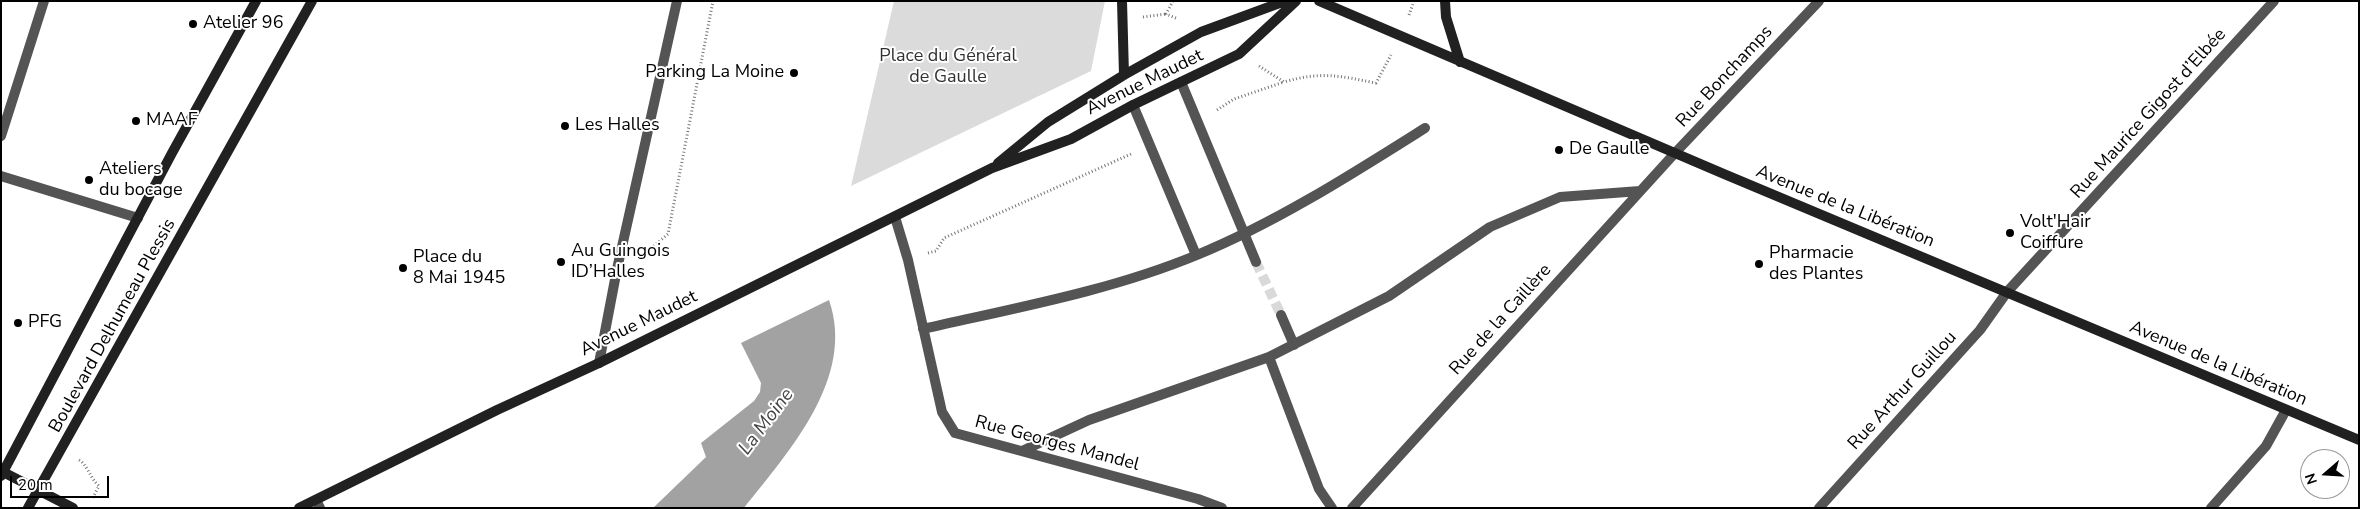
<!DOCTYPE html>
<meta charset="utf-8">
<style>
body{margin:0}
#map{position:relative;width:2360px;height:509px;overflow:hidden;background:#fff;font-family:"Nunito Sans",sans-serif}
canvas{display:block}
.frame{position:absolute;inset:0;border:2px solid #000;pointer-events:none}
.north{position:absolute;left:2300px;top:449px;width:50px;height:50px;box-sizing:border-box;background:#fff;border:1px solid #999;border-radius:50%;rotate:251deg;font-size:14px;font-weight:700;line-height:20px;text-align:center;color:#000}
.north::after{content:'';display:block;margin:auto;width:18px;height:22px;background:#000;clip-path:polygon(50% 0,100% 100%,50% 72%,0 100%)}
.scale{position:absolute;left:10px;top:476px;width:99px;height:22px;box-sizing:border-box;border:2px solid #000;border-top:0;padding-left:6px;font-size:15px;line-height:18px;white-space:nowrap;color:#000;-webkit-text-stroke:4px #fff;paint-order:stroke}
</style>
<div id="map">
<canvas width="2360" height="509"></canvas>
<div class="frame"></div>
<div class="north">N</div>
<div class="scale">20 m</div>
</div>
<script>
const ctx = document.querySelector('canvas').getContext('2d');
ctx.lineJoin = 'round';
function fill(path, color) { ctx.fillStyle = color; ctx.fill(path, 'evenodd'); }
function strokePath(path, color, width, dash) { ctx.strokeStyle = color; ctx.lineWidth = width; ctx.lineCap = dash ? 'butt' : 'round'; ctx.setLineDash(dash || []); ctx.stroke(path); }
function label(font, color, halo, rows, align = 'center') {
  ctx.font = font + ' "Nunito Sans",sans-serif'; ctx.lineWidth = 4; ctx.setLineDash([]); ctx.textBaseline = 'middle'; ctx.strokeStyle = halo; ctx.fillStyle = color; for (const [text, x, y, turn = 0] of rows) {
    ctx.save(); ctx.translate(x, y); ctx.rotate((+turn || 0) * Math.PI / 180); ctx.textAlign = isNaN(turn) ? turn : align; if (halo) ctx.strokeText(text, 0, 0); ctx.fillText(text, 0, 0); ctx.restore();
  }
}
fill(new Path2D(`
 M894,1h211l-14,70 -240,115z`), '#dbdbdb');
fill(new Path2D(`
 M829,300c27,78 -40,151 -85,208h-91l53,-51 -5,-14 53,-42 6,-9 1,-9 -20,-40z`), '#a2a2a2');
strokePath(new Path2D(`
 M1256,262l25,53`), '#d9d9d9', 10, [10, 5]);
strokePath(new Path2D(`
 M1173,1l-7,13 12,5
 M1409,15l5,-14
 M1143,17l23,-3
 M1259,66l25,16c37,-11 56,-6 92,1l15,-28
 M1217,110l17,-11 50,-17
 M928,253l8,-2 8,-13 187,-84
 M643,255l25,-21 45,-233
 M79,460c8,4 11,18 20,26l-7,13`), '#767676', 3, [1, 2.5]);
strokePath(new Path2D(`
 M1,136l43,-135
 M599,363l18,-94 60,-268
 M316,500l4,8`), '#545454', 10);
strokePath(new Path2D(`
 M1181,82l75,180
 M1133,105l63,150
 M1,176l137,42
 M895,217l13,43 34,152 13,21 243,66 24,9
 M1281,315l13,30
 M923,329c92,-21 187,-38 274,-74 80,-33 155,-81 228,-127
 M1269,357l50,132 13,19
 M1022,451l67,-31 180,-63 120,-61 101,-69 70,-30 80,-6
 M1352,508l323,-355 144,-152
 M1819,508l161,-178 27,-38 267,-291
 M2211,508l55,-62 20,-36`), '#545454', 10);
strokePath(new Path2D(`
 M1122,1l2,74
 M1319,1l405,173 635,266
 M1445,1l1,16 14,45
 M998,163l50,-41 76,-47 77,-43 84,-31
 M1,471l72,37
 M1,476l171,-323 84,-152
 M28,508l284,-507
 M299,508l198,-98 102,-47 393,-195 79,-29 62,-34 106,-51 57,-53`), '#212121', 10);
for (const [x, y, r, color] of [
 [193,24,5,"#000"],
 [794,73,5,"#000"],
 [136,121,5,"#000"],
 [565,126,5,"#000"],
 [1559,150,5,"#000"],
 [89,180,5,"#000"],
 [2010,233,5,"#000"],
 [561,262,5,"#000"],
 [1759,264,5,"#000"],
 [403,268,5,"#000"],
 [18,323,5,"#000"]
]) { const dot = new Path2D(); dot.arc(x, y, r, 0, 2 * Math.PI); ctx.fillStyle = color; ctx.fill(dot); strokePath(dot, '#fff', 2); }
label('18px', '#000', '#fff', [
 ["Atelier 96",203,24],
 ["Parking La Moine",784,73,"right"],
 ["MAAF",146,121],
 ["Les Halles",575,126],
 ["De Gaulle",1569,150],
 ["Ateliers",99,170],
 ["du bocage",99,191],
 ["Volt'Hair",2020,223],
 ["Coiffure",2020,244],
 ["Au Guingois",571,252],
 ["ID’Halles",571,273],
 ["Pharmacie",1769,254],
 ["des Plantes",1769,275],
 ["Place du",413,258],
 ["8 Mai 1945",413,279],
 ["PFG",28,323]
], 'left');
label('18px', '#323232', '#fff', [
 ["Place du Général",948,57],
 ["de Gaulle",948,78]
]);
label('18px', '#000', '#fff', [
 ["Rue Bonchamps",1725,77,-47],
 ["Avenue Maudet",1145,83,-26],
 ["Rue Maurice Gigost d’Elbée",2149,114,-48],
 ["Avenue de la Libération",1845,207,22],
 ["Rue de la Caillère",1501,320,-48],
 ["Avenue Maudet",639,324,-26],
 ["Boulevard Delhumeau Plessis",113,326,-61],
 ["Avenue de la Libération",2218,364,23],
 ["Rue Arthur Guillou",1903,391,-48],
 ["Rue Georges Mandel",1057,444,15]
]);
label('italic 19px', '#434343', '#fff', [
 ["La Moine",767,422,-53]
]);
</script>
